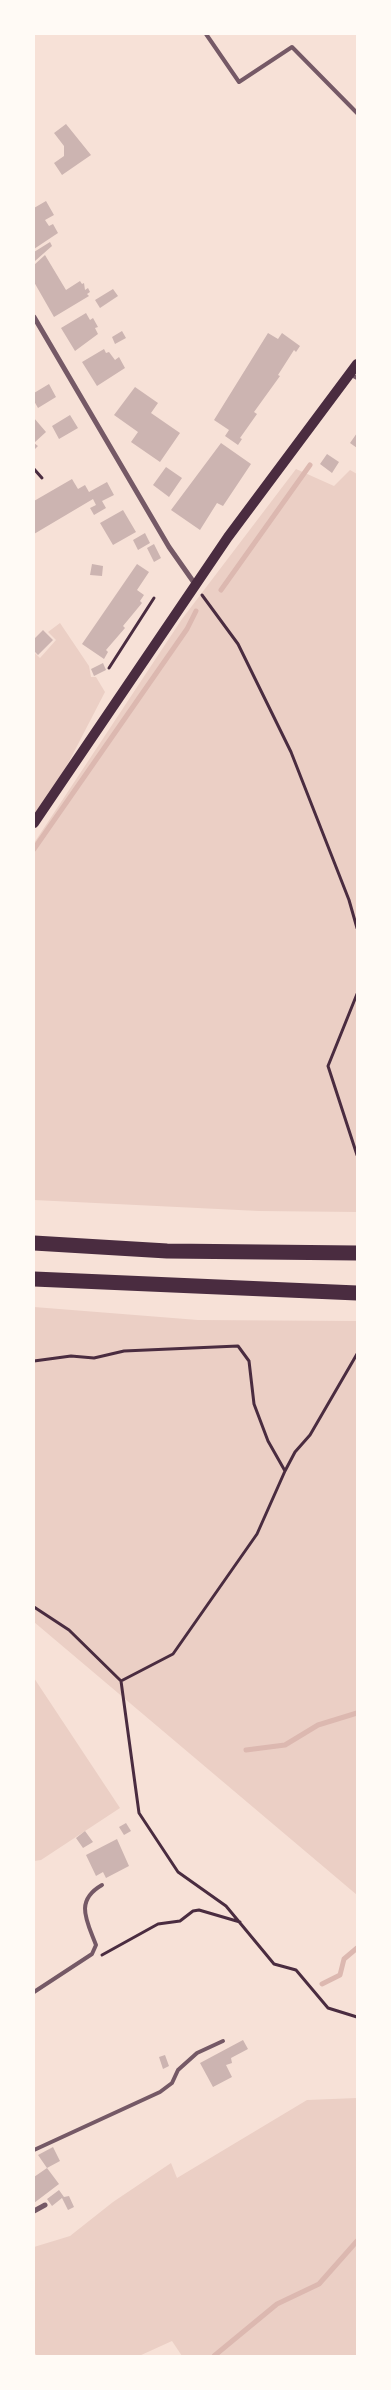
<!DOCTYPE html>
<style>
body{margin:0}
#map{position:relative;width:391px;height:2390px;overflow:hidden;background:#f7e1d7;font-family:Montserrat,sans-serif}
canvas{display:block}
.frame{position:absolute;inset:0;border:35px solid #fffaf5;pointer-events:none}
</style>
<div id="map">
<canvas width="391" height="2390"></canvas>
<div class="frame"></div>
</div>
<script>
const ctx = document.querySelector('canvas').getContext('2d');
ctx.lineJoin = 'round';
function fill(path, color) { ctx.fillStyle = color; ctx.fill(path, 'evenodd'); }
function strokePath(path, color, width, dash) { ctx.strokeStyle = color; ctx.lineWidth = width; ctx.lineCap = dash ? 'butt' : 'round'; ctx.setLineDash(dash || []); ctx.stroke(path); }
fill(new Path2D(`
 M296,469l38,17 16,-16 7,4v738l-98,-1 -225,-11v-357l148,-224z
 M60,623l29,43 2,11h5l9,15 -59,114 -12,17v-171l6,6 16,-18 -8,-8z
 M34,1307l164,13 159,1v574l-323,-273z
 M34,1678l86,130 -79,52 -7,1z
 M357,2098v258h-175l-10,-15 -33,15h-102l-3,-4v-105l36,-11 43,-34 58,-39 6,15 130,-78z`), '#ebcfc5');
strokePath(new Path2D(`
 M221,590l89,-125
 M34,849l153,-220 9,-18
 M246,1750l39,-5 33,-20 39,-12
 M322,1984l18,-9 4,-16 13,-11
 M214,2356l63,-52 42,-20 38,-43`), '#dcb8b0', 5);
fill(new Path2D(`
 M66,124l25,31 -29,20 -8,-12 10,-7v-10l-10,-13z
 M46,201l8,14 -9,5 4,6 4,-2 5,9 -24,16v-41z
 M50,242l2,4 -17,15 -1,-9z
 M45,255l21,35 14,-9 2,3 2,-1 1,7 3,-2 2,4 -3,2 2,2 -35,21 -20,-35v-17z
 M113,289l5,7 -18,12 -5,-8z
 M86,313l4,7 3,-2 5,9 -3,1 3,6 -23,17 -14,-23z
 M122,331l4,7 -11,6 -3,-7z
 M268,333l10,6 4,-6 18,13 -4,6 -2,-2 -16,25 2,1 -26,36 3,2 -17,24 2,1 -4,6 -13,-9 4,-6 -15,-10z
 M104,349l2,4 3,-1 6,8 4,-3 6,11 -28,18 -15,-24z
 M49,384l7,13 -18,11 -4,-7v-8z
 M135,387l23,16 -7,10 29,20 -20,29 -29,-20 7,-10 -24,-17z
 M70,415l8,13 -19,11 -7,-13z
 M34,418l12,14 -12,11 4,3 -4,4z
 M357,433v15l-7,-5z
 M221,443l30,21 -28,42 -6,-3 -17,27 -29,-20z
 M327,454l12,8 -7,11 -12,-9z
 M166,467l16,11 -13,19 -16,-12z
 M72,479l6,10 7,-4 4,7 18,-10 7,13 -12,6 4,7 -12,7 -4,-7 6,-3 -3,-6 -59,35v-33z
 M123,510l13,22 -23,13 -13,-22z
 M145,533l5,10 -12,7 -5,-10z
 M154,544l7,14 -7,4 -7,-14z
 M92,564l11,2 -1,10 -12,-1z
 M137,564l12,8 -12,18 7,5 -4,6 2,2 -19,23 2,2 -19,22 2,2 -4,7 -22,-15z
 M43,630l10,10 -15,15 -4,-4v-12z
 M103,663l3,7 -12,6 -3,-7z
 M126,1823l5,8 -7,4 -5,-8z
 M85,1831l8,11 -10,6 -7,-10z
 M117,1839l12,27 -23,12 -3,-6 -7,4 -10,-21z
 M243,2040l5,9 -17,9 1,5 -6,2 6,12 -19,10 -13,-24z
 M165,2055l4,11 -6,3 -4,-12z
 M53,2147l7,14 -13,7 -9,-13z
 M47,2168l12,16 -25,19v-26z
 M59,2190l5,7 5,-1 5,11 -6,3 -6,-12 -10,8 -5,-7z`), '#ccb4b1');
strokePath(new Path2D(`
 M34,469l8,9
 M202,595l36,49 53,108 58,148 8,28
 M109,668l45,-70
 M357,994l-29,72 29,89
 M34,1361l37,-5 23,2 30,-7 114,-5 11,15 5,43 14,37 17,30 10,-19 15,-17 47,-81
 M34,1607l35,23 52,51 18,132 39,59 48,34 48,58 22,6 32,38 29,9
 M121,1681l52,-27 84,-120 28,-63
 M102,1955l56,-31 22,-3 13,-10 6,-1 41,12`), '#4a2c40', 3);
strokePath(new Path2D(`
 M206,34l33,48 53,-35 65,66
 M350,374l7,4
 M34,1992l58,-38 4,-9c-9,-24 -22,-44 6,-60
 M34,2150l126,-58 12,-9 6,-13 19,-17 26,-12`), '#755966', 4);
strokePath(new Path2D(`
 M34,317l135,230 26,37
 M34,2211l11,-6`), '#755966', 5);
strokePath(new Path2D(`
 M34,823l194,-286 129,-173`), '#4a2c40', 10);
strokePath(new Path2D(`
 M34,1243l133,8 190,2
 M34,1279l323,14`), '#4a2c40', 15);
</script>
